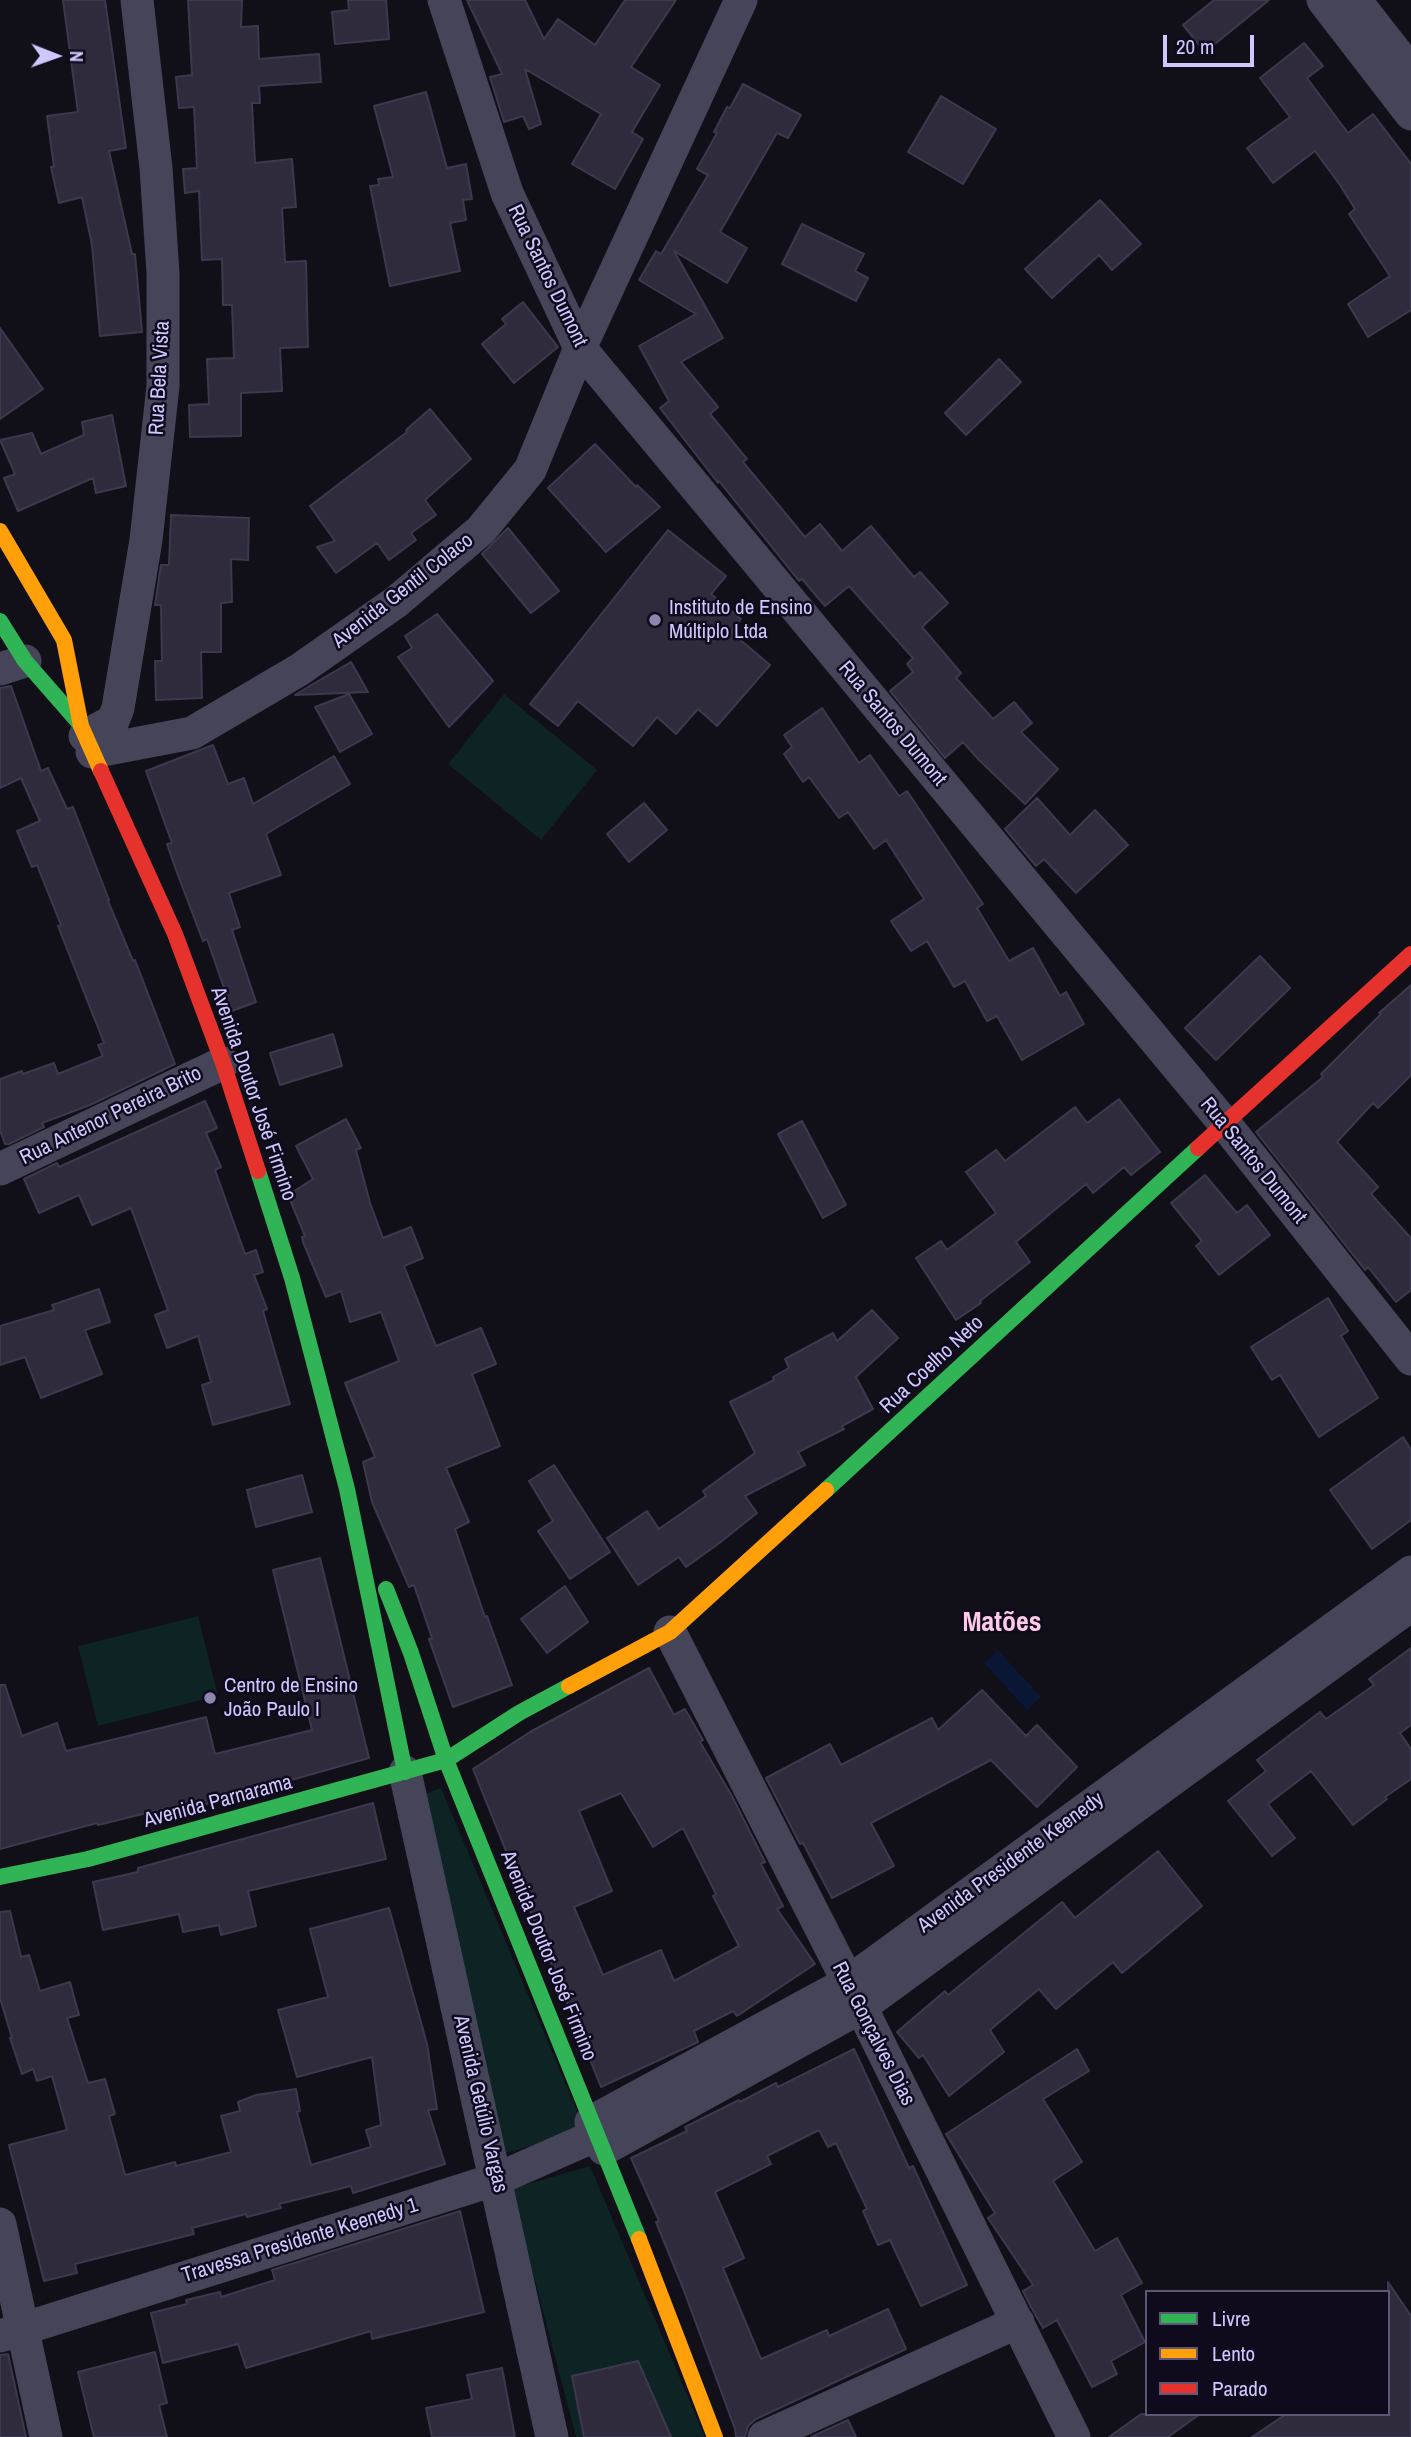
<!DOCTYPE html>
<meta charset="utf-8">
<style>
body{margin:0}
#map{position:relative;width:1411px;height:2437px;overflow:hidden;background:#110f18;font-family:"Archivo Narrow",sans-serif}
canvas{display:block}
.legend{position:absolute;left:1145px;top:2290px;width:245px;height:126px;box-sizing:border-box;background:#0f0b1c;border:2px solid #5c5677;margin:0;padding:9px 12px;list-style:none;font-size:21px;color:#cfc7ff}
.legend li{display:flex;align-items:center;gap:14px;height:35px}
.legend b{width:35px;border:2px solid #5c5677}
.north{position:absolute;left:21px;top:21px;width:70px;height:70px;-webkit-text-stroke:5px #0f0b1c;paint-order:stroke;rotate:91deg;font-size:19px;font-weight:700;line-height:28px;text-align:center;color:#cfc7ff}
.north::after{content:'';display:block;margin:auto;width:24px;height:32px;background:#cfc7ff;clip-path:polygon(50% 0,100% 100%,50% 72%,0 100%)}
.scale{position:absolute;left:1163px;top:35px;width:91px;height:32px;box-sizing:border-box;border:4px solid #cfc7ff;border-top:0;padding-left:9px;font-size:21px;line-height:24px;white-space:nowrap;color:#cfc7ff;-webkit-text-stroke:5px #0f0b1c;paint-order:stroke}
</style>
<div id="map">
<canvas width="1411" height="2437"></canvas>
<ul class="legend">
<li><b style="height:9px;background:#30b455"></b>Livre</li>
<li><b style="height:9px;background:#ff9f0a"></b>Lento</li>
<li><b style="height:9px;background:#e5322d"></b>Parado</li>
</ul>
<div class="north">N</div>
<div class="scale">20 m</div>
</div>
<script>
const ctx = document.querySelector('canvas').getContext('2d');
ctx.lineJoin = 'round';
function fill(path, color) { ctx.fillStyle = color; ctx.fill(path, 'evenodd'); }
function strokePath(path, color, width, dash) { ctx.strokeStyle = color; ctx.lineWidth = width; ctx.lineCap = dash ? 'butt' : 'round'; ctx.setLineDash(dash || []); ctx.stroke(path); }
function label(font, color, halo, rows, align = 'center') {
  ctx.font = font + ' "Archivo Narrow",sans-serif'; ctx.lineWidth = 5; ctx.setLineDash([]); ctx.textBaseline = 'middle'; ctx.strokeStyle = halo; ctx.fillStyle = color; for (const [text, x, y, turn = 0] of rows) {
    ctx.save(); ctx.translate(x, y); ctx.rotate((+turn || 0) * Math.PI / 180); ctx.textAlign = isNaN(turn) ? turn : align; if (halo) ctx.strokeText(text, 0, 0); ctx.fillText(text, 0, 0); ctx.restore();
  }
}
fill(new Path2D(`
 M504,694l93,76 -56,70 -93,-76z
 M198,1616l20,80 -120,30 -20,-80z
 M441,1788l144,342 -79,23 -86,-357z
 M590,2166l115,271h-129l-65,-248z`), '#0e2324');
fill(new Path2D(`
 M998,1650l43,47 -14,13 -43,-47z`), '#091735');
const building = new Path2D(`
 M63,0h42l21,148 -17,3 23,103h3l7,78 -42,4 -8,-91 -10,-48 -23,6 -8,-36h3l-7,-51 31,-4z
 M188,0h54l-1,27 17,-1 1,33 60,-5 2,28 -62,4 1,17h-8l3,60 37,-4 4,48 -14,1 3,54 21,-1 2,86 -28,1 2,43 -41,2v43l-51,1 -1,-32 20,-1 -2,-45 27,-1 -2,-53h-9l-1,-46 -20,1 -3,-69 -14,2 -2,-24 14,-1 -3,-61 -15,1 -3,-31 16,-2z
 M348,0h38l3,39 -54,5 -3,-32 17,-2z
 M467,0h58l19,39 14,-20 37,26 30,-45h51l-45,67 29,18 -28,47 11,7 -28,50 -43,-25 29,-50 -76,-45 16,55 -12,5 -6,-13 -19,6 -14,-45 12,-3z
 M1214,0h55l-64,52 -22,-27z
 M1304,43l19,23 -16,12 41,55 25,-19 38,50v146l-43,27 -20,-33 42,-28 -41,-62 6,-5 -15,-24 -25,-34 -42,32 -26,-35 43,-31 -30,-39z
 M743,84l58,31 -13,23 -11,-5 -57,99 27,16 -20,35 -53,-32 49,87 -42,24 37,45 -8,7 37,45 -4,3 62,75 15,-13 22,27 29,-25 43,51 6,-5 28,31 -26,24 39,46 -5,5 37,41 21,-17 18,21 -11,9 37,37 -33,35 -46,-44 -16,-18 -18,16 -55,-67 23,-19 -6,-8 6,-6 -64,-72 -24,20 -23,-27 -3,2 -80,-100 -1,2 -58,-75 9,-7 -30,-55 57,-32 -57,-34 17,-29 5,3 47,-79 -11,-6 20,-36 -3,-1 13,-25 3,1z
 M426,92l21,76 19,-4 6,35 -9,1 3,20 -16,3 10,48 -70,15 -20,-100 9,-1 -1,-6 15,-2 -19,-71z
 M941,96l55,33 -33,55 -55,-32z
 M1100,200l41,44 -29,26 -13,-15 -47,43 -27,-29z
 M802,224l62,30 -9,17 13,7 -12,23 -74,-37z
 M523,302l35,45 -44,36 -32,-39 24,-20 -4,-5z
 M0,328l43,61 -43,30z
 M999,359l22,23 -55,53 -21,-22z
 M430,409l41,50 -46,41 11,15 -25,18 5,7 -27,20 -12,-17 -41,30 -19,-26 18,-6 -25,-35 97,-74 -1,-2z
 M112,415l14,71 -30,7 -3,-15 -75,33 -14,-33 11,-4 -15,-34 32,-7 9,21 43,-19 -2,-13z
 M595,444l41,43 1,-2 23,22 -54,45 -58,-64z
 M171,515l78,3 -1,42 -17,-1 1,43 -11,1v49h-20l1,46 -46,2 -1,-39h7l-1,-56h-6l6,-40h8z
 M508,528l51,63 -28,22 -49,-59z
 M668,530l58,46 -15,18 30,25 -10,13 39,33 -53,61 -19,-17 -22,25 -19,-17 -24,29 -55,-45 -20,25 -28,-22z
 M437,614l56,67 -44,46 -51,-70 14,-9 -7,-12z
 M351,662l17,30 -73,3 18,-11z
 M11,686l30,85 7,-3 19,41 6,-2 36,93 -1,1 25,60 2,-1 40,104 -85,41 -48,18 2,4 -35,17h-4l-5,-14v-51l22,-8 1,3 31,-11 4,11 45,-18 -5,-11 6,-2 -46,-117 3,-1 -24,-60 -5,2 -15,-36 23,-10 -19,-43 -21,10v-100z
 M349,694l23,40 -32,18 -25,-45z
 M822,708l37,55 11,-8 29,41 8,-5 76,113 -6,4 32,53 24,-13 27,48 6,-4 18,32 -62,36 -25,-44 -10,5 -22,-40 -11,6 -27,-46 -16,10 -20,-30 33,-22 -38,-59 -12,9 -26,-37 -9,6 -30,-41 -6,5 -19,-28 8,-7 -8,-12z
 M213,745l15,39 16,-6 9,26 81,-48 16,28 -84,50 15,41 -52,18 11,34 -8,3 24,72 -24,9 -25,-72 -4,2 -27,-71 -9,-26 5,-1 -26,-72z
 M1037,798l33,37 25,-25 33,35 -52,48 -32,-34 -8,7 -31,-37z
 M644,803l23,27 -38,32 -22,-28z
 M1260,956l30,32 -74,72 -31,-32z
 M1411,985v90l-33,33 -5,-5 -36,39 41,45 -7,7 40,44v52l-15,12 -28,-35 -3,3 -109,-138 67,-55 -2,-3 60,-60 -2,-1z
 M333,1034l9,32 -62,19 -10,-32z
 M1119,1099l41,53 -29,23 -7,-8 -31,26 -7,-9 -70,58 14,20 -50,39 1,2 -25,17 -40,-62 25,-17 6,9 49,-37 -30,-41 30,-22 9,11 70,-54 12,16z
 M205,1101l12,27 -11,5 15,34 -6,3 30,84 11,-4 7,22 -9,3 13,34 -4,2 27,93 -77,21 -11,-40 9,-3 -13,-46 -31,12 -12,-33 13,-5 -37,-102 -39,17 -13,-30 -40,18 -15,-34 33,-16 2,4z
 M346,1119l15,29 -5,2 14,53 13,35 28,-11 12,31 -19,8 32,80 45,-18 15,36 -24,10 28,72 -54,22 23,54 -14,7 30,88 2,-1 25,69 -59,22 -24,-68 3,-1 -18,-53 -5,2 -37,-85 -9,-40 12,-5 -30,-74 54,-22 -18,-49 -31,10 -9,-31 -15,6 -23,-55 -1,-5 3,-1 -17,-41 25,-16 -17,-33z
 M802,1121l44,84 -23,13 -45,-84z
 M1205,1175l32,38 10,-8 23,30 -51,40 -23,-29 6,-5 -31,-38z
 M99,1289l11,33 -25,8 17,44 -61,24 -16,-41 -25,8v-39l54,-16 -2,-5z
 M1328,1298l20,33 -7,5 37,62 -59,39 -39,-62 -8,5 -21,-33z
 M872,1310l26,28 -42,39 17,32 -31,17 2,3 -46,23 7,13 -60,31 12,17 -39,31 -32,23 -7,-10 -41,28 -31,-47 40,-27 12,18 47,-33 -3,-5 52,-38 -25,-51 44,-22 -1,-3 16,-9 -4,-9 48,-26 4,8z
 M1403,1437l8,13v70l-39,29 -42,-59z
 M554,1465l56,87 -40,27 -32,-48 15,-10 -24,-40z
 M302,1475l10,37 -56,15 -9,-37z
 M320,1558l49,200 -177,50 -1,-6 -93,23 -1,-2 -97,26v-164h5l17,51 35,-13 9,28 140,-34 9,37 97,-24 -39,-160z
 M565,1586l23,36 -41,31 -26,-34z
 M1411,1648v77l-11,8 11,16v30l-26,18 2,2 -34,26 -42,-54 -43,33 27,34 -23,18 -44,-55 38,-30 -9,-11 63,-48 6,7 48,-34 -5,-6z
 M649,1668l25,47 11,-6 18,31 -3,2 32,54 33,66 -4,2 22,42 -6,3 38,55 -78,52 -4,-5 -39,20 4,11 -97,45 -128,-318 57,-37zM621,1793l32,54 30,-19 33,66 -3,2 26,50 -65,35 -13,-31 -58,25 -29,-68 38,-16 -33,-80z
 M982,1690l44,46 11,-11 40,42 -40,40 -46,-47 -120,63 23,43 -62,32 -29,-55 -3,1 -34,-66 64,-34 11,21 91,-47 6,12z
 M373,1803l13,56 -138,32 8,35 -35,9 -2,-10 -36,7 -4,-18 -76,16 -10,-48 45,-10v-4z
 M1158,1851l44,55 -80,67 -9,-11 -57,47 -17,-20 -49,41 14,22 -55,44 -26,-41 -4,3 -22,-26 48,-41 3,4 114,-93 13,16z
 M389,1908l38,136 10,65 -9,1 17,54 -92,29 -2,-7 -72,18 2,4 -34,9 -1,-3 -54,14 2,6 -119,30 2,9 -33,8 -35,-136 58,-15 -15,-54 -15,5 -4,-12 -11,5 -12,-36h2l-12,-40v-86l10,-1 11,46 8,-2 11,36 30,-9 9,33 -12,3 21,65 17,-4 10,35 -6,2 16,59 50,-13 1,4 55,-14 -10,-36 19,-5 -2,-9 18,-7 40,-6 4,22 -3,1 14,53 60,-18 -5,-17 15,-5 -9,-68 -75,20 -19,-67 50,-13 -18,-68z
 M854,2049l55,119 4,-2 54,119 -46,21 -31,-66 -12,5 -15,-34 4,-2 -31,-66 -8,4 -9,-17 -52,26 4,8 -56,28 29,66 -21,10 38,91 66,-29 2,6 59,-27 18,40 -150,70 -8,7 -3,11h-9l-1,-8 -52,-141 -27,-66 3,-1 -28,-63 56,-27 -2,-4 54,-27 1,2 36,-19 2,4z
 M1077,2049l12,22 -46,28 39,63 -29,19 42,70 22,-13 25,45 -21,12 24,47 -34,19 6,13 -25,13 -35,-67 -14,8 -12,-21 -8,-16 10,-6 -45,-67 7,-5 -49,-79z
 M460,2211l24,101 -112,27 -1,-8 -125,37 -8,-24 -75,19 -12,-50 36,-9 -1,-4 34,-8 1,5 54,-17 -3,-10z
 M1388,2282l23,34v121h-159l34,-23h102z
 M155,2352l12,51 -8,2 8,32h-73l-16,-65z
 M8,2354l18,83h-26v-82z
 M638,2361l33,76h-87l-12,-61z
 M502,2368l13,69h-83l-6,-29 46,-9 -5,-24z
 M1141,2414h59l-32,23h-59z
 M848,2420l8,17h-45z`);
fill(building, '#2f2b3c');
strokePath(building, '#3c394d', 2);
strokePath(new Path2D(`
 M444,0l63,193 73,155 645,776 186,235
 M1323,0l88,114
 M1355,0l56,72
 M0,669l25,-8
 M85,736l28,-15 5,-13 28,-168 17,-154v-113l-7,-105 -19,-168
 M92,752l100,-19 107,-63 97,-68 85,-72 49,-60 50,-122 161,-348
 M0,1169l223,-106
 M670,1632l191,375 213,430
 M405,1772l147,665
 M591,2122l256,-139 564,-411
 M604,2149l257,-142 550,-402
 M0,2224l46,213
 M0,2336l497,-157 100,-44
 M764,2437l254,-115`), '#454459', 33);
strokePath(new Path2D(`
 M0,621l25,40 55,63
 M258,1171l34,107 55,211 58,283
 M826,1490l372,-342
 M386,1589l25,64 35,107 193,479
 M0,1877l88,-18 358,-99 73,-47 50,-27`), '#30b455', 16);
strokePath(new Path2D(`
 M0,531l64,109 17,86 20,45
 M569,1686l101,-54 156,-142
 M639,2239l76,198`), '#ff9f0a', 16);
strokePath(new Path2D(`
 M101,771l74,163 48,129 35,108
 M1198,1148l213,-194`), '#e5322d', 16);
for (const [x, y, r, color] of [
 [655,620,7,"#8c87ae"],
 [210,1698,7,"#8c87ae"]
]) { const dot = new Path2D(); dot.arc(x, y, r, 0, 2 * Math.PI); ctx.fillStyle = color; ctx.fill(dot); strokePath(dot, '#0f0b1c', 2.5); }
label('21px', '#cfc7ff', '#0f0b1c', [
 ["Rua Santos Dumont",547,276,64],
 ["Rua Bela Vista",160,378,-87],
 ["Avenida Gentil Colaco",403,591,-38],
 ["Rua Santos Dumont",892,724,50],
 ["Avenida Doutor José Firmino",253,1094,71],
 ["Rua Antenor Pereira Brito",111,1116,-26],
 ["Rua Santos Dumont",1253,1161,51],
 ["Rua Coelho Neto",932,1365,-43],
 ["Avenida Parnarama",218,1802,-15],
 ["Avenida Presidente Keenedy",1011,1863,-36],
 ["Avenida Doutor José Firmino",548,1956,68],
 ["Rua Gonçalves Dias",873,2034,63],
 ["Avenida Getúlio Vargas",480,2104,77],
 ["Travessa Presidente Keenedy 1",300,2241,-17]
]);
label('21px', '#cfc7ff', '#0f0b1c', [
 ["Instituto de Ensino",669,608],
 ["Múltiplo Ltda",669,632],
 ["Centro de Ensino",224,1686],
 ["João Paulo I",224,1710]
], 'left');
label('bold 28px', '#ffc9ea', '#0f0b1c', [
 ["Matões",1002,1623]
]);
</script>
